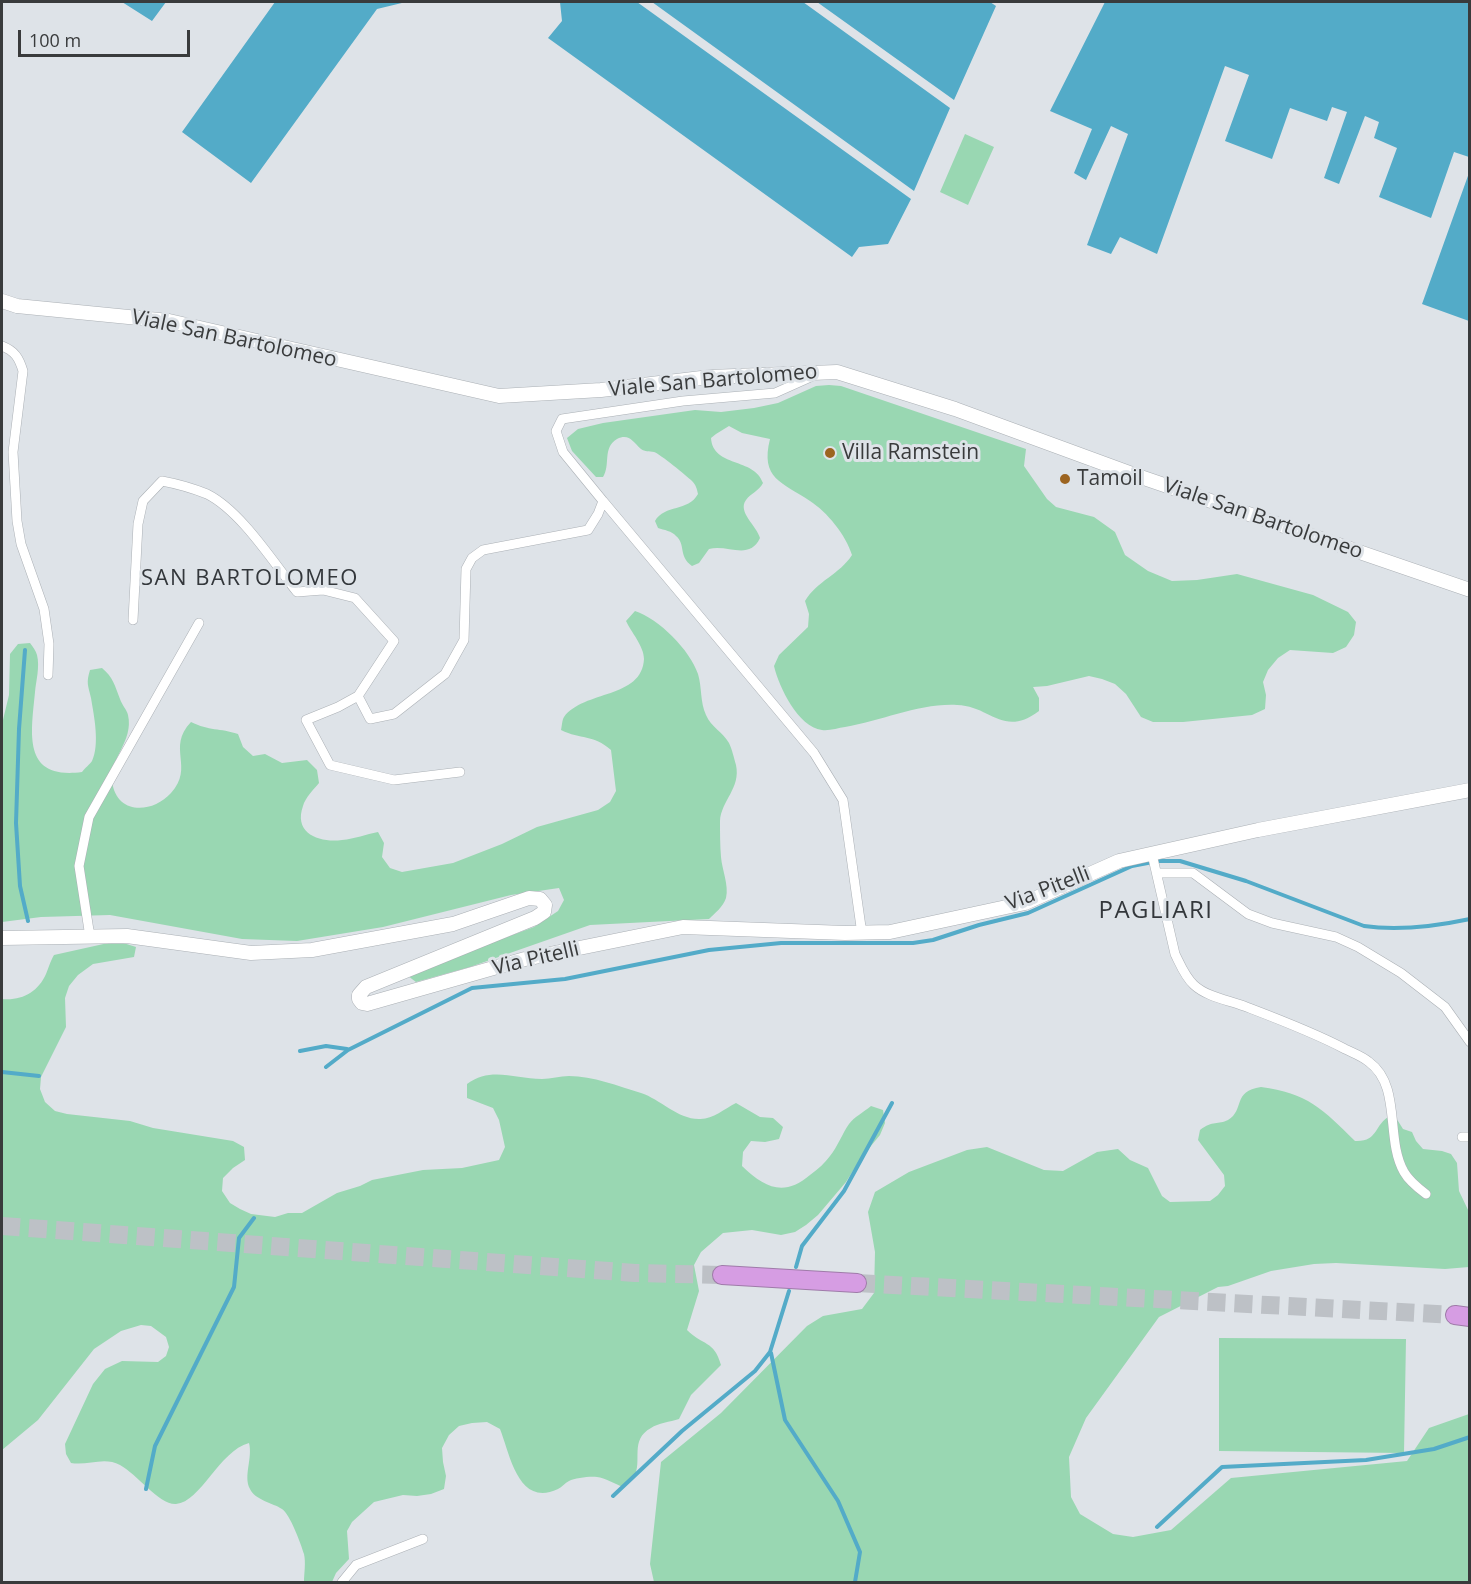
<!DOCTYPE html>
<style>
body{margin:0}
#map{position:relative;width:1471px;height:1584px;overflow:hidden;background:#dee3e8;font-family:"Open Sans",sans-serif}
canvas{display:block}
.frame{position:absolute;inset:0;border:3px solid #393b3c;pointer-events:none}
.scale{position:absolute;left:18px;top:30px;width:172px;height:27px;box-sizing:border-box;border:3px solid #393b3c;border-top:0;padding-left:8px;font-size:18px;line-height:21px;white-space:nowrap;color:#393b3c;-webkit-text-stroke:4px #dee3e8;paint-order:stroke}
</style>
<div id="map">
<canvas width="1471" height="1584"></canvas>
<div class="frame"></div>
<div class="scale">100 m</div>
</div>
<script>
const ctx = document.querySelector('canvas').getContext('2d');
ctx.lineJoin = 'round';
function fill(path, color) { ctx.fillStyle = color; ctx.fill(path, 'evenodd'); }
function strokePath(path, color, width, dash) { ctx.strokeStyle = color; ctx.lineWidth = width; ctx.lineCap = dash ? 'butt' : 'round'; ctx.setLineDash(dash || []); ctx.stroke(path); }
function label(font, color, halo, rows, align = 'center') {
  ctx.font = font + ' "Open Sans",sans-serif'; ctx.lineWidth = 6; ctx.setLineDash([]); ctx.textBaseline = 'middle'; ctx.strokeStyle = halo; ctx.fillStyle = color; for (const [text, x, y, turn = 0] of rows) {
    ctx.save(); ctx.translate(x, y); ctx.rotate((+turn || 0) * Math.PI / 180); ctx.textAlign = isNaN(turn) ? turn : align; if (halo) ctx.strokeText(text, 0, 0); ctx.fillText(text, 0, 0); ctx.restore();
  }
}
fill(new Path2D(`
 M965,134l29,13 -26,58 -28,-13z
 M829,385l12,1 185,63 -2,17 23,33 9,8 38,10 21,15 10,23 23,16 24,10 25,-1 40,-6 76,21 35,17 8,10 -2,13 -8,12 -13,6 -43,-3 -12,8 -10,12 -5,12 3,13 -1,14 -13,6 -69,7h-30l-12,-5 -15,-23 -11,-10 -13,-5 -13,-3 -42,10 -14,1 6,11v13c-36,27 -48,-5 -82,-6 -38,-2 -75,16 -112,22 -7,1 -16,4 -23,3 -24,-3 -43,-43 -48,-64l5,-11 29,-28 1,-13 -4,-13c12,-20 35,-27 47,-46 -6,-20 -25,-43 -42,-54 -28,-19 -50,-22 -40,-62l-28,-6 -13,-7 -13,8 -5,4c2,30 43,19 52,45 -4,8 -12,10 -17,17 -9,12 11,26 14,38 -11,23 -32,6 -51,11l-10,14 -7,3c-14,-10 -6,-22 -16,-30 -4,-5 -12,-6 -18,-8l-3,-7c10,-17 33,-9 43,-27 -1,-5 -2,-9 -6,-13 -5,-5 -32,-27 -38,-29 -5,-1 -9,0 -13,-3 -8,-7 -12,-16 -24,-10 -15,9 -6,26 -14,38h-7l-24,-26 -5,-13 11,-9 25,-6 92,-13 26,2 33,-4 24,-5 38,-17z
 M635,611c24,8 55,39 63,63 4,13 2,28 8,41 5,12 17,17 23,28 3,6 5,15 7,22 5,23 -15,36 -16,56 0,11 0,25 1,36 1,13 8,28 5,41 -3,9 -11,15 -17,21l-119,6 -120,42 -54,15 -8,-6 21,-10 105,-39 24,-16 6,-11 -5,-12 -48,7 -128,32 -86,14 -55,-2 -132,-24 -69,2 -39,5v-198l7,-29 1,-41 8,-10 12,-1c3,4 6,8 7,12 3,12 -1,26 -2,37 -4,42 -13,88 47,80 3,-4 8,-8 10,-11 8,-17 2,-45 -1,-63 -3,-13 -5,-15 -1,-28l12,-2c11,9 13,18 18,31 2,6 7,11 8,16 6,26 -19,44 -16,66 4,34 40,33 59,12 24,-26 -5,-45 20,-71 18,9 29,6 47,12l5,13 10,9 12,-2 17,9 25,-3 10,10 2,13c-5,6 -14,15 -16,23 -10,28 17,37 39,34 13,-1 24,-6 36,-8l6,11 -2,14 8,11 12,4 51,-9 49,-19 35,-17 61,-17 12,-8 6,-11 -5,-41c-18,-16 -30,-10 -50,-20 1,-4 1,-10 3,-13 20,-27 78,-18 80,-58 0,-13 -13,-27 -18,-38z
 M117,941l19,6 -2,10 -41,7 -15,11 -9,11 -4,12 1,29 -25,50 -1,12 5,13 10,9 12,3 63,7 23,7 80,13 11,6 1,13 -12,8 -10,10 -1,13 8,12 10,6 11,5 24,3 13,-4h14l35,-20 23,-7 12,-6 51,-10 39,-2 37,-8 6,-13 -6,-27 -6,-12 -26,-10v-14c24,-18 48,-5 75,-5 9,0 18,-3 27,-3 24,0 49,10 72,17 19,6 36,26 58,26 13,1 25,-10 37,-16l24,14 13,1 10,9 -4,12 -14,3 -14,-1 -8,11 -1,14c23,22 42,31 68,9 8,-6 15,-12 20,-19 8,-10 12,-22 19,-32 5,-7 15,-12 22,-18l12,4 2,13 -5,12 -19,23 -15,24 -28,33 -12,10 -11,7 -14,3 -29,-5 -29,3 -22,19 -7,13 5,26 -12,39c16,16 27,10 34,35l-30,30 -12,24c-9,3 -21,4 -28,9 -22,12 -8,33 -17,49 -2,3 -8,7 -11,10 -8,-3 -18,-9 -26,-10 -7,-1 -22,1 -28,4 -4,2 -7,6 -11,8 -40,19 -48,-35 -58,-60l-13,-7 -15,1 -13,3 -10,9 -7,13 1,14 3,14 -2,13 -13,5 -14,2 -14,-1 -29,7 -22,20 -5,9 2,28 -13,14 -4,9h-28c0,-8 2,-19 0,-28 -3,-10 -14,-40 -22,-45 -9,-6 -27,-9 -32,-20 -7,-13 3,-31 -1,-46 -30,8 -48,59 -73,61 -17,1 -39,-30 -56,-39 -16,-9 -32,1 -49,-2l-5,-9 -1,-10 28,-60 12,-15 17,-8 36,1 8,-6 3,-9 -3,-10 -15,-11 -10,-1 -20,6 -27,18 -56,71 -36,30v-451c20,2 36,-7 44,-25 3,-7 4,-12 8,-19z
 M1261,1087c46,6 62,22 94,54 24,1 18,-16 36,-26l7,6 5,8 9,3 4,9 7,8 19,2 9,3 6,9 2,28 10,21v55l-24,2 -109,-6 -22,1 -43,7 -43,15 -10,1 -59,30 -73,101 -17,39 2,40 9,17 33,20 20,3 38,-7 60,-52 176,-17 22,-33 40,-14v168h-815l-4,-18 11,-102 60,-49 86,-87 16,-10 39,-7 12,-16 1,-41 -7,-40 7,-20 34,-20 58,-22 20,-3 57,23 19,1 34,-19 21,-3 12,11 18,8 14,28 8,6 40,-1 8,-6 7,-9 -1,-11 -26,-35 2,-10c13,-10 18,-5 28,-10 17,-10 4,-29 33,-33z
 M1219,1338l187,1 -2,114 -185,-2z`), '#99d7b2');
fill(new Path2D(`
 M122,2h44l-14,19z
 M275,2h131l-29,7 -126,174 -69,-51z
 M560,2h77l274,197 -23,45 -29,3 -7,10 -304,-219 14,-17z
 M652,2h151l147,106 -36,83z
 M817,2h173l6,4 -42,94z
 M1105,2h364v155l-15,-5 -23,66 -52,-21 18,-49 -23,-10 5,-16 -14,-6 -26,68 -15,-6 23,-66 -15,-5 -5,14 -37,-13 -18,51 -47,-18 24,-66 -24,-9 -68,188 -37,-17 -9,17 -24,-9 41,-111 -17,-8 -25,54 -12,-7 18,-44 -42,-18z
 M1469,173v148l-47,-17z`), '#53abc8');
strokePath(new Path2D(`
 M25,650l-6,79 -3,94 4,63 8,35
 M300,1051l26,-5 21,3
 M326,1067l22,-17 124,-62 93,-9 144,-29 72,-7h132l20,-3 46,-15 49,-12 104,-47 26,-5h22l66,20 118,45c33,5 73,0 106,-7
 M2,1072l37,4
 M796,1267l6,-21 42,-55 48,-88
 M771,1353l14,67 53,81 22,51 -5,30
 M146,1489l9,-43 79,-159 5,-49 15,-20
 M613,1496l69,-65 73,-60 15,-19 19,-61
 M1157,1527l65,-60 144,-7 68,-11 36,-12`), '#53abc8', 4);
strokePath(new Path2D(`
 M2,1226l633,47 87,2
 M857,1283l598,32`), '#bdc1c6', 18, [18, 9]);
const street = new Path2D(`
 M2,346c13,5 17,12 21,25l-10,81 4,69 4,23 23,65 5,35 -1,31
 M603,501l211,252 29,47 19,134
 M133,620l5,-96 5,-23 19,-20c16,3 30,7 45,13 34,17 66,68 90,98l26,-2 32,8 39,43 -36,55 12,23 24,-5 51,-40 19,-34 2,-71 6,-11 11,-8 105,-20 10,-16 5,-13 -40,-49 -7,-21 6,-12 121,-18 92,-8 38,-17
 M358,696l-20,11 -32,13 24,45 64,15 66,-8
 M1152,854l23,100c5,10 10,23 19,31 13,12 34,15 50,21 34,13 69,26 101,43 8,4 17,7 24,13 33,24 16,77 35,110 5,9 14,16 22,22
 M1157,873h36l55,41 24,9 64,14 22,10 43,26 44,34 25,35
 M90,937l-11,-71 10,-49 110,-194
 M1462,1137h8
 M342,1582l14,-17 67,-26`);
const secondary = new Path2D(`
 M2,301l15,5 152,15 330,75 102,-6 109,-13 127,-5 118,37 180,66 335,115
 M2,938l125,-2 124,17 61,-3 141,-26 76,-26 11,1 5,6 -1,7 -9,6 -169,69 -7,8v4l3,4 5,1 158,-45 158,-32 162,6 45,-1 135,-29 94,-42 139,-31 212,-40`);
const highway = new Path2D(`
 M722,1275l135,8
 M1455,1315l15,2`);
strokePath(street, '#abb0b5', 10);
strokePath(secondary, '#abb0b5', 15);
strokePath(highway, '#9f7ba9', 20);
strokePath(street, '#fff', 9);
strokePath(secondary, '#fff', 14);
strokePath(highway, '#d69de3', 18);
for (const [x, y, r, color] of [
 [830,453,6,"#9c6420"],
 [1065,479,6,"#9c6420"]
]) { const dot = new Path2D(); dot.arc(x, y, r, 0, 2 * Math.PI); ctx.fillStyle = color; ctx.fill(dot); strokePath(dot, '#dee3e8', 2); }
label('21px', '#393b3c', '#dee3e8', [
 ["Viale San Bartolomeo",234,339,12],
 ["Viale San Bartolomeo",713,381,-5],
 ["Viale San Bartolomeo",1263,519,19],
 ["Via Pitelli",1048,889,-21],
 ["Via Pitelli",536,959,-13]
]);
label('21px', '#393b3c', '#dee3e8', [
 ["Villa Ramstein",842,453],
 ["Tamoil",1077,479]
], 'left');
ctx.letterSpacing = '1.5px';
label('22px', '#33373b', '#dee3e8', [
 ["SAN BARTOLOMEO",250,579]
]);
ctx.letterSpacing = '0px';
ctx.letterSpacing = '1.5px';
label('24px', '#33373b', '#dee3e8', [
 ["PAGLIARI",1156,911]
]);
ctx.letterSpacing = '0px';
</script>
